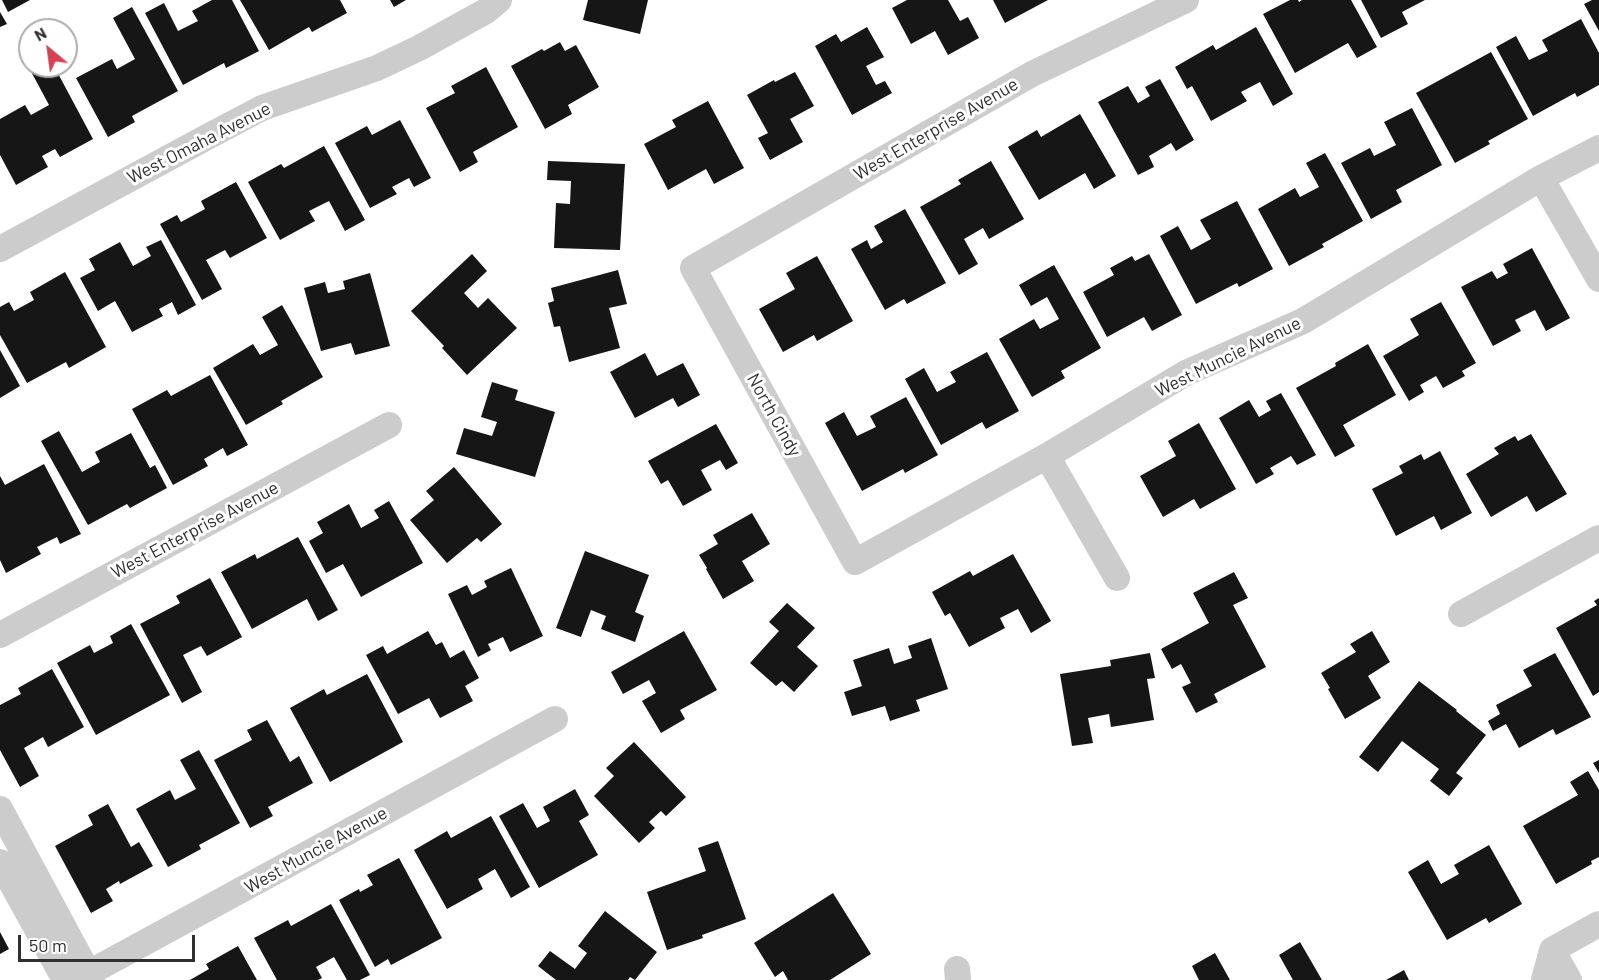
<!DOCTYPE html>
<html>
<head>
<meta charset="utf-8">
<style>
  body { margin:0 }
  #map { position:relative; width:1599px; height:980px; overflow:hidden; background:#fff; font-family:Barlow,sans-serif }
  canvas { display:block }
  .north { position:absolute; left:18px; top:18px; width:60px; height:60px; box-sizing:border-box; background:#fff; border:2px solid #acacac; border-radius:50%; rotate:331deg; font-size:16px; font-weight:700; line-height:24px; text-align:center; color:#2f2f2f }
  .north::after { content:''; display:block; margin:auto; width:21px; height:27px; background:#d54155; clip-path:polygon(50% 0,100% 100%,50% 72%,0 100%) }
  .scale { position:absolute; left:18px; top:935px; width:177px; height:27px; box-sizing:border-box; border:3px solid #2f2f2f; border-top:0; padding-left:8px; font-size:18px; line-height:21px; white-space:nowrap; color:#2f2f2f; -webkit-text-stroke:4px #fff; paint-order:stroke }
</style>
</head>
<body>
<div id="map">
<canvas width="1599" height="980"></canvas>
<div class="north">N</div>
<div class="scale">50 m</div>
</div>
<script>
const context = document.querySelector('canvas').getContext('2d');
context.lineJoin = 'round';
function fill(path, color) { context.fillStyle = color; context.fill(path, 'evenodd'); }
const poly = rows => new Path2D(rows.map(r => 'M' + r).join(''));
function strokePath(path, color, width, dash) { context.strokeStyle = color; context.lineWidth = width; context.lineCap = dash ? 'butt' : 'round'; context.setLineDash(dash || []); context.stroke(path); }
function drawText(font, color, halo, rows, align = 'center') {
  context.font = font + ' Barlow,sans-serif'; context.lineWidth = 6; context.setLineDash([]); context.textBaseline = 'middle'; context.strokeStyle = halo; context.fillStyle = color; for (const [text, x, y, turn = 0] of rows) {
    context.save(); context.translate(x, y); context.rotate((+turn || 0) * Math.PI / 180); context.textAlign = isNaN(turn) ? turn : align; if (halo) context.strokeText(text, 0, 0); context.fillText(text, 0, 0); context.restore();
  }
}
fill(poly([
  [2,0,30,0,8,12],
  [212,0,232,0,259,51,226,68,224,63,183,85,145,13,164,3,178,31,198,21,192,11],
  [240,0,340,0,347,13,312,32,309,27,269,50],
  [390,0,406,0,394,7],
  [588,0,648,0,640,34,583,20],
  [907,0,948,0,960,21,968,17,979,38,948,55,935,31,911,44,892,8],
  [993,0,1048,0,1005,23],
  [1290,0,1298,0,1299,2,1302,0,1351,0,1377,47,1357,58,1348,43,1295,73,1263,14],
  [1361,0,1425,0,1402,12,1408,24,1381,38],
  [1592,0,1599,0,1599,31,1584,4],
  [132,7,178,91,132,116,135,122,108,137,76,78,112,59,117,69,135,59,113,18],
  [0,12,7,24,0,27],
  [1581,19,1599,53,1599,85,1577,97,1575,93,1533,116,1496,47,1516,36,1529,60,1548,51,1542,40],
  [867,27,884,57,866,66,876,85,885,81,892,93,852,115,815,46,836,34,841,42],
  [1256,27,1293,94,1273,106,1260,82,1241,92,1247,101,1211,121,1192,86,1187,89,1175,67,1213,45,1216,50],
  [560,42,565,51,576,45,599,87,568,105,572,114,545,129,511,66,542,49,544,51],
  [1491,52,1528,119,1488,141,1490,144,1455,163,1416,93],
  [30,62,30,66,54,66,93,139,60,157,55,149,42,156,48,167,16,185,0,155,0,119,25,105,31,115,49,105,27,64],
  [486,67,518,127,473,152,478,162,460,172,426,108,455,93,451,86],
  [795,72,814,106,790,119,803,142,770,160,758,138,768,133,747,95,774,80,775,82],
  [1160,79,1194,140,1176,151,1171,143,1149,156,1154,167,1138,175,1098,102,1128,86,1138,103,1150,96,1145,87],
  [708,101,744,168,714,184,706,169,668,190,644,144,676,127,672,120],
  [1412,108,1442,165,1396,190,1402,202,1371,219,1341,163,1370,148,1374,156,1396,145,1384,122],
  [1080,114,1116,176,1094,189,1085,173,1039,200,1008,147,1037,130,1041,137],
  [400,120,431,178,414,187,409,178,392,187,397,194,370,208,335,143,367,126,372,135],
  [324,146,365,220,345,231,329,201,309,211,315,221,280,240,248,182,281,164,284,168],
  [1325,153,1363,221,1322,244,1324,247,1289,266,1258,209,1295,188,1300,197,1319,187,1306,163],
  [548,161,625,164,620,250,554,248,556,203,570,204,571,181,547,180],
  [991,161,1024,219,989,239,983,228,964,239,978,264,959,275,920,207,961,184,958,180],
  [236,182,267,238,230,258,225,250,206,260,222,289,202,300,160,224,177,215,181,222,205,209,201,201],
  [1237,201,1273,269,1239,287,1237,283,1196,304,1160,236,1178,226,1191,250,1211,239,1200,220],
  [905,209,946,283,907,304,904,299,885,310,851,249,867,240,871,249,883,242,874,226],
  [161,240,196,305,178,315,172,302,159,309,163,316,132,332,115,301,98,311,80,278,95,270,89,259,120,242,133,266,151,256,146,247],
  [1532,248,1570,318,1546,331,1535,310,1515,320,1521,331,1493,346,1461,287,1492,271,1497,279,1508,273,1503,264],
  [472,254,487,271,464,293,478,308,488,298,517,328,467,375,442,348,444,346,411,311],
  [1149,254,1182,315,1152,331,1144,317,1107,337,1083,292,1114,275,1110,268,1132,256,1135,261],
  [817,256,853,321,817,341,814,335,783,352,759,309,795,289,786,273],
  [1054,265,1101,348,1061,371,1065,378,1032,397,999,339,1034,319,1040,329,1059,319,1047,297,1031,306,1019,285],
  [618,270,627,304,609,308,620,348,569,362,560,326,554,327,548,303,554,301,551,288],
  [65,272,106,347,69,368,66,362,27,383,0,335,0,307,9,302,14,311,34,300,30,292],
  [370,273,390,346,355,355,351,343,321,351,304,288,325,282,328,293,345,289,343,281],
  [1441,302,1476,363,1462,371,1465,376,1443,388,1436,376,1420,385,1424,392,1409,401,1383,356,1419,335,1410,319],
  [282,305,323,377,281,401,283,404,246,425,213,368,253,344,260,355,278,345,262,317],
  [1368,344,1396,395,1343,425,1355,446,1335,457,1296,388,1336,366,1335,363],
  [0,350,20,386,0,398],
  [987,352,1019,411,986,429,982,422,941,445,905,379,924,368,937,392,956,382,950,372],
  [645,353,657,376,683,363,700,395,678,407,673,398,635,418,610,372],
  [210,375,248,445,227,456,223,448,204,459,208,466,173,485,132,409,167,390,171,396],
  [492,382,518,390,515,400,555,412,535,477,456,454,464,428,492,436,497,422,481,417],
  [1281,393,1316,455,1297,465,1291,456,1270,468,1274,474,1256,484,1219,418,1249,400,1259,417,1271,410,1266,401],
  [906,397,938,455,905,473,903,469,862,491,825,423,844,412,857,436,876,427,870,416],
  [1199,423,1236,489,1200,509,1194,499,1163,517,1140,476,1176,456,1168,441],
  [716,424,738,463,726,470,720,460,701,470,712,490,683,506,668,480,661,484,648,461],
  [59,431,82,472,100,462,95,452,131,433,150,468,155,465,167,488,130,508,127,504,88,525,41,441],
  [1531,434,1567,494,1536,512,1527,496,1491,517,1466,474,1499,454,1494,448,1515,436,1518,441],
  [1440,451,1472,513,1441,530,1434,516,1396,536,1372,489,1403,473,1399,466,1421,454,1424,460],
  [44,464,81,534,60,544,57,537,37,547,41,554,6,573,0,560,0,476,5,485],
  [454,467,502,524,481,542,477,538,447,563,410,520,434,500,426,491],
  [389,501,423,563,361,597,343,564,326,573,309,541,323,533,317,522,349,504,361,528,379,518,374,510],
  [752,513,770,544,742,561,754,581,723,599,706,569,707,568,699,555,718,544,713,535],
  [298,537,338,610,318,621,307,599,252,629,221,572,255,554,257,559],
  [585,551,649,575,635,612,644,616,635,642,601,629,606,616,591,610,581,637,556,628],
  [1013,554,1051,621,1031,633,1018,609,1000,618,1005,628,969,647,950,613,945,616,932,592,970,571,973,576],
  [511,568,543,636,510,652,503,637,488,644,491,650,478,657,448,594,467,585,472,595,487,587,484,581],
  [1234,572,1248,598,1233,605,1266,667,1214,694,1218,702,1196,713,1182,687,1191,683,1181,664,1172,669,1161,649,1209,623,1193,593],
  [210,578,242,637,207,656,201,646,183,655,202,692,182,703,140,624,180,603,176,596],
  [1599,598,1599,692,1593,696,1556,628,1597,605,1594,601],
  [787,603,815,628,797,647,818,666,794,692,782,681,776,686,750,663,779,631,769,622],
  [131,624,170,695,96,735,57,663,90,645,94,653,113,643,110,636],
  [428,631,436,645,442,642,450,658,464,650,479,678,465,686,473,701,440,718,429,698,398,714,366,655,383,646,387,654],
  [684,631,717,690,680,710,685,719,661,733,642,701,656,693,649,680,623,694,611,672],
  [1372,631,1390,662,1368,676,1381,698,1345,719,1328,689,1330,688,1321,673,1356,652,1350,644],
  [931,638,948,689,916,700,920,711,890,721,885,706,852,716,844,692,862,686,853,660,889,648,894,664,912,658,908,646],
  [1150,653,1155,678,1147,679,1154,720,1111,727,1109,714,1088,718,1093,743,1072,746,1060,674,1111,666,1110,660],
  [1555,653,1591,717,1556,735,1553,729,1519,748,1506,724,1493,731,1488,721,1500,714,1496,705,1532,686,1523,670],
  [52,669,84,727,48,747,43,737,24,748,39,776,20,787,0,750,0,705,21,694,18,688],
  [367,674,403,742,330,782,290,708,324,689,327,695],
  [1419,681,1457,710,1456,711,1486,735,1456,773,1463,778,1449,796,1430,781,1439,769,1402,741,1378,772,1359,757],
  [267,720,290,762,299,756,313,783,268,807,273,816,250,828,214,760,252,740,247,730],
  [634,742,686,797,666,816,661,811,649,822,655,828,639,843,594,796,614,776,606,768],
  [199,750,240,823,199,845,201,849,168,867,136,809,170,790,175,800,196,789,180,760],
  [1599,760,1599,773,1593,763],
  [1588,771,1599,790,1599,857,1591,861,1592,864,1556,884,1523,826,1578,795,1570,782],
  [575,789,589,815,579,821,598,855,539,888,499,816,523,803,537,828,550,821,543,807],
  [108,804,131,847,139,842,153,866,120,884,119,881,106,889,113,901,91,913,55,846,93,825,88,815],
  [491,816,530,887,511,898,495,869,478,879,483,889,447,909,414,850,447,831,451,838],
  [718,841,746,919,702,935,703,938,667,950,647,892,706,871,698,848],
  [1489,845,1522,904,1489,923,1486,918,1447,940,1408,872,1428,860,1441,884,1459,874,1454,865],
  [399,858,442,938,391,965,388,959,375,967,339,900,359,889,360,892,373,885,367,875],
  [833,893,871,954,830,980,788,980,783,971,775,977,754,943],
  [331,904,370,975,360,980,347,980,334,957,316,967,322,978,318,980,277,980,254,938,288,920,291,926],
  [605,911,657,952,635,980,630,977,628,980,556,980,538,966,550,951,575,969,587,953,578,946],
  [0,932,9,949,0,954],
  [1300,942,1322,980,1293,980,1279,955],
  [238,946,257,980,190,980,209,969,206,964],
  [1215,953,1230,980,1199,980,1192,966],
  [1404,970,1409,980,1386,980]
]), '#161616');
strokePath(poly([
  [1186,0,1032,74,693,268,855,562,1047,456,1186,373,1303,321,1541,178,1599,148],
  [1541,178,1599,279],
  [0,249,209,136,262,108,377,68,419,48,486,11,499,0],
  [1047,456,1117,578],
  [1461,614,1599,538],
  [0,635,389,425],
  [0,809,92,980],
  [0,862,65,980],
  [1552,950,1599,924],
  [1552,950,1569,980],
  [957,969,958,980],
  [76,980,555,719],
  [1544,980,1552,950]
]), '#ccc', 26);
drawText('18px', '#2f2f2f', '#fff', [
  ["West Enterprise Avenue",936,129,-30],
  ["West Omaha Avenue",199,143,-27],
  ["West Muncie Avenue",1228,357,-26],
  ["North Cindy",774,415,61],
  ["West Enterprise Avenue",195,530,-28],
  ["West Muncie Avenue",316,850,-29]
]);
</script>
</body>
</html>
